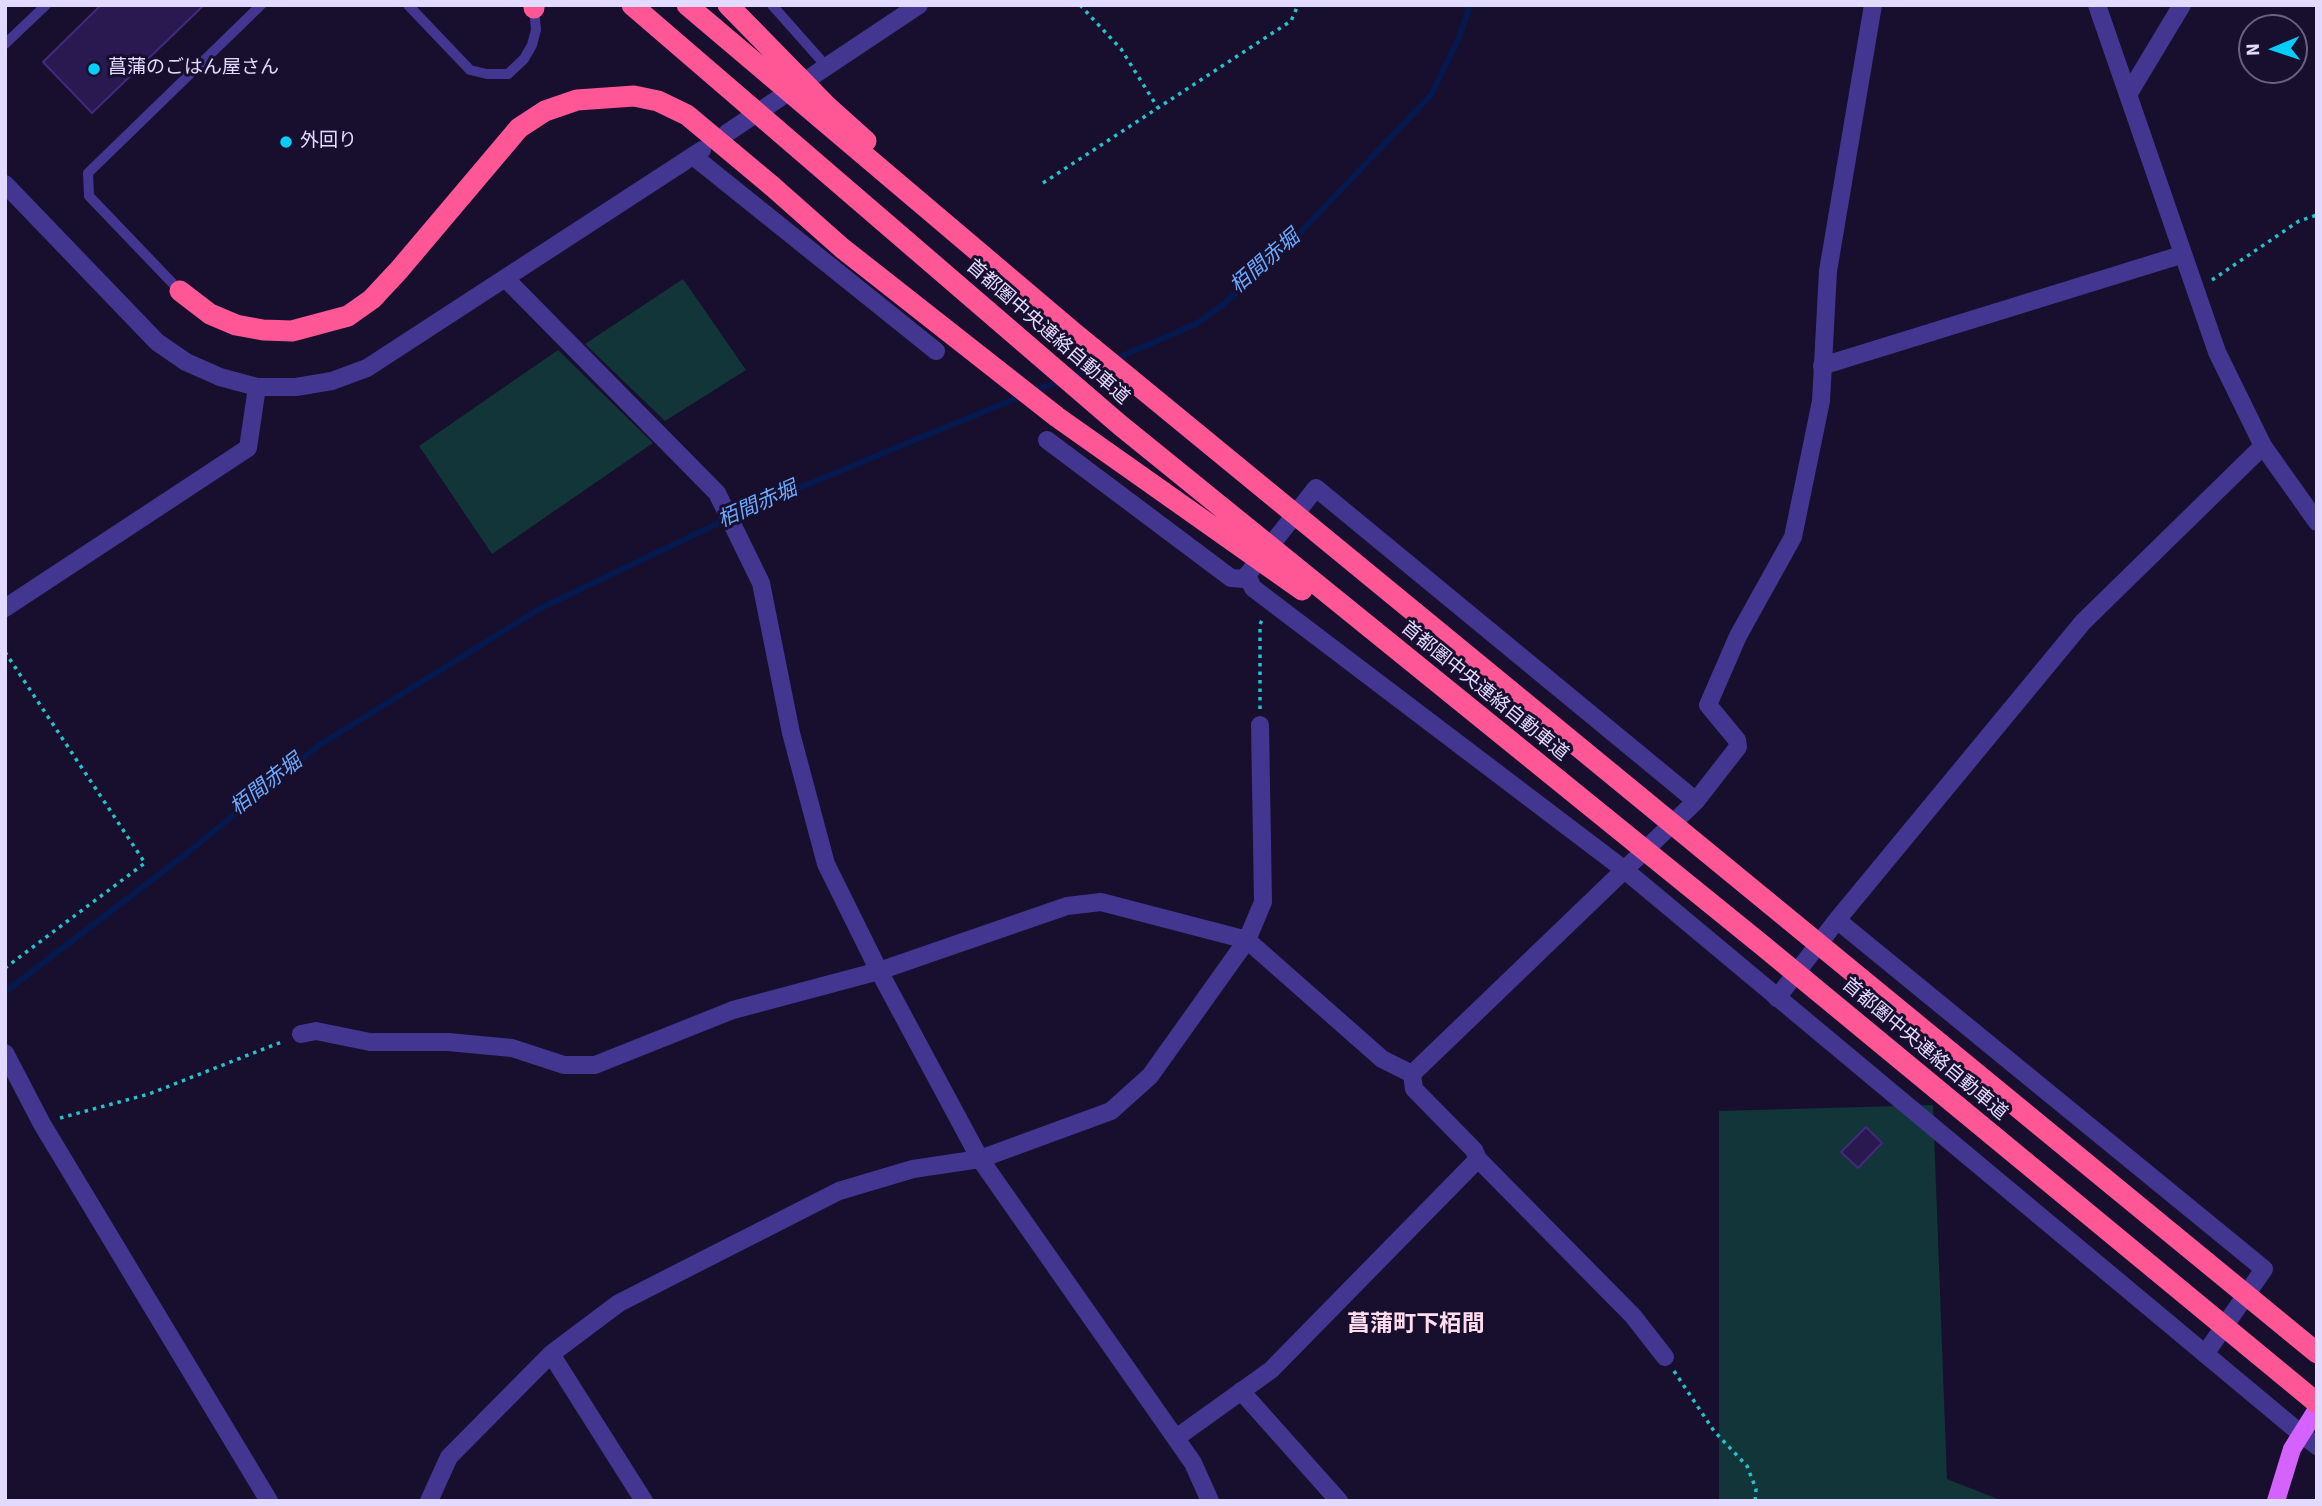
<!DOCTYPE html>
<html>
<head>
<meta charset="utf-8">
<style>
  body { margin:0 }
  #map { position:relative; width:2322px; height:1506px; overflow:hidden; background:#170f2d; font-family:"Source Sans 3",sans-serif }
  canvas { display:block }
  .frame { position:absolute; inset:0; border:7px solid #e3dbff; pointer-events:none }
  .north { position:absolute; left:2238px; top:14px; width:70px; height:70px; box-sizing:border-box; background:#170f2d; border:2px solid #696181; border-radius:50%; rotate:268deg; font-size:19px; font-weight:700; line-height:28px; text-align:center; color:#e3dbff }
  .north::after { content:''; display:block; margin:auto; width:24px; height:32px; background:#07cdff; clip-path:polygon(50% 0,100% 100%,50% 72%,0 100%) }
</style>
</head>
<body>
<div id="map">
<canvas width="2322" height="1506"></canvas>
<div class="frame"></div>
<div class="north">N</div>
</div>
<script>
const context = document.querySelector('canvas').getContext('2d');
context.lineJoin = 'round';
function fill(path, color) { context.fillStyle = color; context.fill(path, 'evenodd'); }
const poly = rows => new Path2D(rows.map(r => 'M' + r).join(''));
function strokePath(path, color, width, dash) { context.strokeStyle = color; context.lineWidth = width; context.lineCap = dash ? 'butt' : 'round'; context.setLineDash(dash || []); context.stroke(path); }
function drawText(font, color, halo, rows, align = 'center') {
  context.font = font + ' "Source Sans 3","Noto Sans JP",sans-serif'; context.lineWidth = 6; context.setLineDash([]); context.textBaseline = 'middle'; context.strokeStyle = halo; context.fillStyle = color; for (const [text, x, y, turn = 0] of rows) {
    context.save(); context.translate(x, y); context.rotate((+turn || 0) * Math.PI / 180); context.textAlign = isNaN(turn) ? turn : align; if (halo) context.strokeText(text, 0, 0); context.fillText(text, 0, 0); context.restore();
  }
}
fill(poly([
  [683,279,746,370,665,421,585,344],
  [558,350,653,443,492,554,419,446],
  [1933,1105,1947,1479,2003,1501,1719,1501,1719,1111]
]), '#113538');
strokePath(poly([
  [1115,359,1196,324,1224,304,1300,233,1431,95,1459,38,1470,5],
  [1034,391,1105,363],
  [5,992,191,850,318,746,539,609,748,509,1024,395]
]), '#06194f', 6);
const building = poly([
  [101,5,204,5,92,113,43,62,101,5],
  [1866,1127,1882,1143,1858,1168,1841,1152,1866,1127]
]);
fill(building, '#2a1950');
strokePath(building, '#42297e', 2);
strokePath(poly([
  [1080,5,1121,49,1158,108],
  [1043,183,1291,21,1298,5],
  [2212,280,2299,221,2317,215],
  [5,652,145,863,5,968],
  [1260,709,1260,624,1264,617],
  [60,1118,149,1094,284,1041],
  [1674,1371,1714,1431,1747,1466,1756,1489,1755,1501]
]), '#25c2c9', 3.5, [3.5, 5]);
strokePath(poly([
  [408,5,470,70,487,74,508,74,524,59,532,45,536,30,534,8],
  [772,5,827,67],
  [5,44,46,5],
  [180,291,89,196,88,173,261,5]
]), '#423690', 10);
strokePath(poly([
  [2129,93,2182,5],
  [727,133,919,5],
  [5,184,157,342,186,362,220,377,257,387],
  [505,278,717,493,761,583,791,733,826,864,879,971,980,1159,1193,1463,1210,1501],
  [1822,366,2181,255],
  [1047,440,1231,578,1244,579,1316,488,1696,801],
  [5,608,248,448,257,387,296,387,332,381,367,368,702,150],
  [1837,920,2264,1269,2205,1354],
  [1777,998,1837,920,2083,622,2263,446],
  [301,1034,316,1031,370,1042,448,1042,512,1048,564,1065,595,1065,733,1010,879,971,1067,906,1101,902,1247,940,1382,1059,1412,1074],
  [5,1053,42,1124,269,1501],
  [1412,1074,1696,801,1738,747,1737,740,1708,705,1738,636,1793,537,1821,401,1828,271,1873,5],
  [1412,1074,1414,1089,1474,1150,1478,1159,1633,1316,1665,1357],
  [551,1354,644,1501],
  [1241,1391,1339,1501],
  [2300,1433,2317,1446],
  [1176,1438,1271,1370,1478,1159],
  [429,1501,449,1457,551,1354,619,1303,839,1191,913,1169,980,1159,1111,1111,1150,1076,1247,940,1263,902,1260,725]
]), '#423690', 18);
strokePath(poly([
  [2097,5,2217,352,2263,446,2317,522],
  [693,156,936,351],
  [1247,575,1253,588,1626,871,2300,1433]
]), '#423690', 18);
strokePath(poly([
  [2276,1501,2292,1449,2317,1409]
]), '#d462ff', 18);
strokePath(poly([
  [534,5,534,8],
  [180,291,210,314,236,325,263,330,292,331,348,316,372,299,399,270,519,128,545,111,577,100,634,96,658,101,687,115,772,186]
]), '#ff5696', 21);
strokePath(poly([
  [632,5,1120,425,1762,945,2317,1403],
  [687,5,1073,332,2317,1353],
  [728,5,827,106,866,141],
  [772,186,842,248,1057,417,1302,590]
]), '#ff5696', 21);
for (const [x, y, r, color] of [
  [94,69,7,"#07cdff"],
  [286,142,7,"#07cdff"]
]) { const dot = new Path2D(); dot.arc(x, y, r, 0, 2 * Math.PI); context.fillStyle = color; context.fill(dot); strokePath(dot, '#170f2d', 2.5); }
drawText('19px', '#e3dbff', '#170f2d', [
  ["菖蒲のごはん屋さん",108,69],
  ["外回り",300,142]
], 'left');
drawText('19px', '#e3dbff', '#170f2d', [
  ["首都圏中央連絡自動車道",1047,333,41],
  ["首都圏中央連絡自動車道",1484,692,39],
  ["首都圏中央連絡自動車道",1924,1050,40]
]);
drawText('italic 21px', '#69aaff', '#170f2d', [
  ["栢間赤堀",1266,263,-41],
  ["栢間赤堀",758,506,-24],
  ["栢間赤堀",267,786,-38]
]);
drawText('bold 23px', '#ffddef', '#170f2d', [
  ["菖蒲町下栢間",1416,1326]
]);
</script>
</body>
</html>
